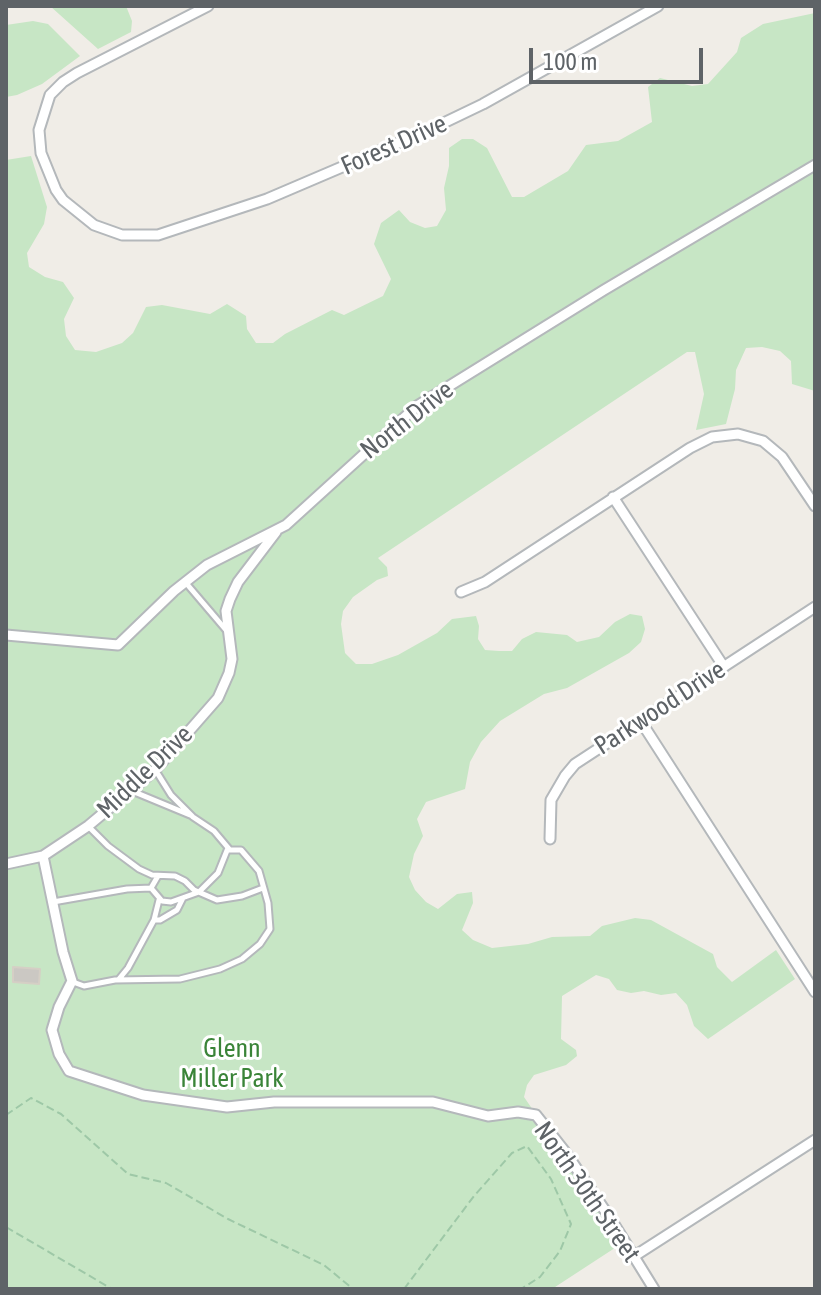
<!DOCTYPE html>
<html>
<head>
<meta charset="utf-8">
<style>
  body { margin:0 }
  #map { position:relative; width:821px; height:1295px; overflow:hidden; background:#f0ede7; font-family:"Asap Condensed",sans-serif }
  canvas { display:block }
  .frame { position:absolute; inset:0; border:8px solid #5e6367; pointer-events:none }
  .scale { position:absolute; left:529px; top:48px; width:174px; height:36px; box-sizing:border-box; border:4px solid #5e6367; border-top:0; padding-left:10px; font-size:24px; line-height:28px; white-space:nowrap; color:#5e6367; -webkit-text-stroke:6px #fff; paint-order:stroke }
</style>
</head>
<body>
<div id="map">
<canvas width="821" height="1295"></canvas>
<div class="frame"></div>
<div class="scale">100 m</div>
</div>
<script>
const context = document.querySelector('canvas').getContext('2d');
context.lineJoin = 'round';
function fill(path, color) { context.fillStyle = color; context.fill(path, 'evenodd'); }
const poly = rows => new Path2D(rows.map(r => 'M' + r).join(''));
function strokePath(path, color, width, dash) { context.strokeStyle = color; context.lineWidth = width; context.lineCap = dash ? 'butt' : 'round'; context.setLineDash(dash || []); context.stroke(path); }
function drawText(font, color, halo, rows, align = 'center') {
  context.font = font + ' "Asap Condensed",sans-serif'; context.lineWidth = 6; context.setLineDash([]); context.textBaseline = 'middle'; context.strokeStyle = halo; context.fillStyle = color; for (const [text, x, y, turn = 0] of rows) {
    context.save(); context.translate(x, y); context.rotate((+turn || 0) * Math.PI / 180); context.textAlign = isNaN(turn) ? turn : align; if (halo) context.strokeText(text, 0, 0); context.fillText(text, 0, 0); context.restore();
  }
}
fill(poly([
  [50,6,126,6,132,21,131,32,98,49],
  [815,13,815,391,792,384,791,361,780,351,762,347,746,348,736,370,735,389,726,424,696,430,704,394,695,352,687,352,378,558,387,567,388,576,377,580,353,597,343,611,341,624,345,653,356,664,372,664,398,655,437,633,452,619,476,616,479,626,478,639,485,650,499,651,512,651,522,639,536,632,567,635,577,642,599,637,615,622,630,614,642,616,645,629,641,642,629,653,567,688,544,694,500,721,481,742,470,762,465,789,426,802,417,819,423,836,414,854,409,877,415,890,426,902,438,909,457,894,472,892,473,903,462,930,473,940,492,948,528,944,552,937,590,936,602,926,635,918,651,920,713,954,717,967,732,982,776,950,795,979,708,1039,694,1026,687,1005,676,993,661,995,644,991,631,993,617,990,609,979,596,975,562,996,561,1039,576,1050,577,1056,566,1065,534,1075,527,1085,524,1097,624,1242,552,1289,6,1289,6,160,31,156,47,207,44,224,27,253,29,267,45,277,63,282,74,298,64,319,66,336,75,350,96,352,122,343,133,333,146,307,162,305,210,314,227,304,246,316,247,329,256,343,273,343,285,334,332,310,344,315,383,296,391,279,374,244,381,223,399,210,410,222,425,228,437,226,446,210,444,188,449,166,449,148,462,139,473,139,487,148,512,197,524,197,568,171,586,145,618,141,652,122,648,87,660,78,692,86,708,84,737,52,741,38,763,24],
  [33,21,48,24,80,56,42,84,17,95,6,97,6,25]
]), '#c7e6c5');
const building = poly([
  [13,967,40,969,39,984,13,982,13,967]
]);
fill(building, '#cbc8c3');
strokePath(building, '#d5cfc5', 2);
const lane = poly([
  [186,583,226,630],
  [132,791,190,815],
  [88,826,108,846,139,869,152,875,175,876,185,881,194,890,217,900,242,896,263,888],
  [151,888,162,901,171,902,199,892,218,873,228,848],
  [53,902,127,889,151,888,158,876],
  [154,920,160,920,177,910,183,898],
  [119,979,128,968,154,920,159,900],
  [73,982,84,986,115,980,180,979,220,969,242,959,260,944,270,929,268,903,259,871,241,850,230,850,214,831,193,817,171,795,156,771]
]);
const street = poly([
  [208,6,77,73,63,82,50,95,39,130,41,153,56,190,63,200,94,225,122,235,158,235,267,199,431,129,483,104,658,6],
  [613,497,724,667],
  [461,592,485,582,690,448,712,437,738,434,763,441,782,457,815,506],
  [6,635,118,645,174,591,207,565,286,525,417,406,604,290,815,165],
  [640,720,815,992],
  [550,839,551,800,565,776,575,764,815,607],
  [43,856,63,952,72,981,59,1007,52,1030,59,1054,69,1071,143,1095,227,1107,274,1102,433,1102,488,1116,518,1112,536,1115,566,1153,612,1221,654,1289],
  [6,864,43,856,88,826,155,770,218,698,229,673,232,659,226,611,230,599,238,582,276,532],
  [633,1257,815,1140]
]);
strokePath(lane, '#b4b8bb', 9);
strokePath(street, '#b4b8bb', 13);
strokePath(poly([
  [6,1115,31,1098,61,1114,128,1174,166,1183,228,1219,324,1265,353,1289],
  [6,1227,112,1289],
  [6,1289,8,1289],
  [404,1289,474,1196,512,1153,527,1146,551,1179,571,1224,560,1251,540,1277,521,1289]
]), '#9ec8a7', 2, [8, 4]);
strokePath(lane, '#fff', 5);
strokePath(street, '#fff', 9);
drawText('26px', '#5e6367', '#fff', [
  ["Forest Drive",394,145,-24],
  ["North Drive",407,420,-38],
  ["Parkwood Drive",660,708,-33],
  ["Middle Drive",145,772,-44],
  ["North 30th Street",587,1192,55]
]);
drawText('26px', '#3a8438', '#fff', [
  ["Glenn",232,1049],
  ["Miller Park",232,1079]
]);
</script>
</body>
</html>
